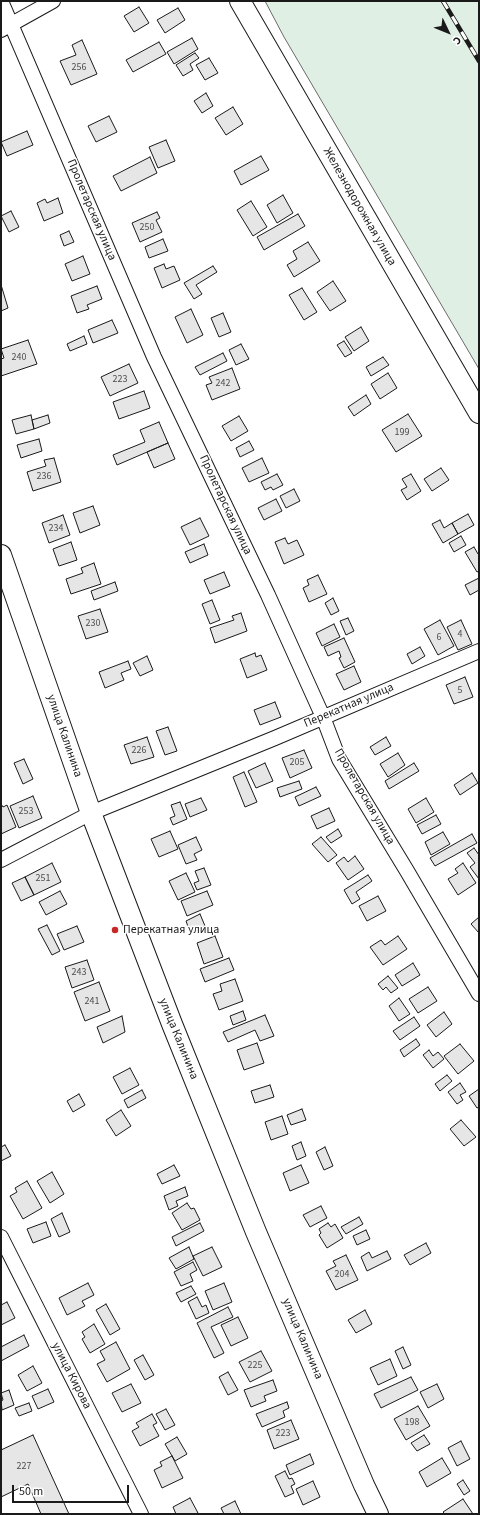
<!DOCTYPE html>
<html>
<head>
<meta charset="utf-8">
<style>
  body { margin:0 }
  #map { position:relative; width:480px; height:1515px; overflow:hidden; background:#fff; font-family:"Source Sans 3",sans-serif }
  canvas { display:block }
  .frame { position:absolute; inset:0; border:2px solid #1a1a1a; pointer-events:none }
  .north { position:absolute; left:428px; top:12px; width:40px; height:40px; -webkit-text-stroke:3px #fff; paint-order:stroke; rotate:133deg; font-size:11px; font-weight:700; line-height:16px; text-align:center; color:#1a1a1a }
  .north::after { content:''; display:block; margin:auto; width:14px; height:18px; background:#1a1a1a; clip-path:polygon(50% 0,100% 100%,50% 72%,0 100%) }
  .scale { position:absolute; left:12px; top:1485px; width:117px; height:18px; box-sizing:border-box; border:2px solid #1a1a1a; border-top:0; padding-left:5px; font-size:12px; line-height:14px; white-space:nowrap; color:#1a1a1a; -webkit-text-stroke:3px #fff; paint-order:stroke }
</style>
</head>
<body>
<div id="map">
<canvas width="480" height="1515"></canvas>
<div class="frame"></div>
<div class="north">С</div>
<div class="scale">50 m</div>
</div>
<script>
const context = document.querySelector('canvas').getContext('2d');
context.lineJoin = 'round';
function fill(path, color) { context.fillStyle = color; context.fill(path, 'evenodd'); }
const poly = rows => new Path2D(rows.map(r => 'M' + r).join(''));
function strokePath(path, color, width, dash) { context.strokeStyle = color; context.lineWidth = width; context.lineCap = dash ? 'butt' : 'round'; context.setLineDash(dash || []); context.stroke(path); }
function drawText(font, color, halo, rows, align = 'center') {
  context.font = font + ' "Source Sans 3",sans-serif'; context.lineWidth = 3; context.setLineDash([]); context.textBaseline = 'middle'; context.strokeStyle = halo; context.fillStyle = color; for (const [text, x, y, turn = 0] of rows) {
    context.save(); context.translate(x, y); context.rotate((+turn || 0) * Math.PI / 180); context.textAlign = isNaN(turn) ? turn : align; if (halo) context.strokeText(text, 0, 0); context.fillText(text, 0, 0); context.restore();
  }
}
const green = poly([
  [265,1,479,1,479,369,284,37,265,1]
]);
fill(green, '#e0efe3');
strokePath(green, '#6a6a6a', 1);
const building = poly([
  [139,7,149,23,134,32,124,16,139,7],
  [178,8,185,20,165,33,157,20,178,8],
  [192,38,198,49,174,64,167,52,192,38],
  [82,40,97,74,71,85,60,61,76,55,72,45,82,40],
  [159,42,166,54,133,72,126,60,159,42],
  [195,53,199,58,190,64,193,70,183,76,176,65,195,53],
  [209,58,218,73,205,80,196,65,209,58],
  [206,93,213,106,202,113,194,101,206,93],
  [233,107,243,124,226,135,215,118,233,107],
  [109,116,117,132,96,142,88,126,109,116],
  [27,131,33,145,7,156,1,142,27,131],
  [166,140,175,161,158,168,149,147,166,140],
  [261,156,269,170,241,185,234,171,261,156],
  [150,157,157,173,121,191,113,176,150,157],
  [283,195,293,213,277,223,267,205,283,195],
  [58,198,63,213,44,221,37,203,45,199,47,203,58,198],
  [251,201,267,227,253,236,237,210,251,201],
  [11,211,19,227,9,232,1,216,11,211],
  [157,212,160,218,156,220,162,232,140,242,132,223,157,212],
  [298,214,305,226,264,250,257,237,298,214],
  [69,231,74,242,64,246,60,235,69,231],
  [163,239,168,251,149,258,145,247,163,239],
  [308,242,320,261,294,277,287,265,297,259,293,251,308,242],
  [83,256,90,274,72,281,65,264,83,256],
  [164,264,166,269,174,266,180,280,162,288,154,268,164,264],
  [213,266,217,272,196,285,202,294,194,299,184,283,213,266],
  [333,281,346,301,330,311,317,292,333,281],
  [97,286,102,299,87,305,89,309,77,313,71,296,97,286],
  [2,288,8,308,1,311,1,289,2,288],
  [302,288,317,312,304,320,289,295,302,288],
  [191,309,203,335,187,343,175,317,191,309],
  [223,313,231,332,219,337,211,318,223,313],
  [112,320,118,333,93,343,88,330,112,320],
  [361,327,369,341,354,351,345,337,361,327],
  [84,336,87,344,70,351,67,344,84,336],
  [28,340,37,364,1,376,1,359,4,358,1,349,28,340],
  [344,341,352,353,345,357,337,345,344,341],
  [241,344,249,359,236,365,229,350,241,344],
  [223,353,227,361,200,375,195,367,223,353],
  [383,357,389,365,371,376,366,367,383,357],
  [129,364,138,383,110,396,101,377,129,364],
  [232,368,240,389,212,400,206,385,212,383,209,377,232,368],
  [388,373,397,388,380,399,371,384,388,373],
  [144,391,150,408,119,419,113,402,144,391],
  [366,395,371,404,354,416,348,407,366,395],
  [408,414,422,436,396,452,382,430,408,414],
  [31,415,34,429,16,434,12,420,31,415],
  [48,415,50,423,34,429,32,420,48,415],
  [239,416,248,431,231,441,222,426,239,416],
  [159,422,168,443,117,465,113,455,145,442,140,430,159,422],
  [39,439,42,451,21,458,17,445,39,439],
  [249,441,254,450,240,457,236,448,249,441],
  [168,443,175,459,154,468,147,452,168,443],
  [54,458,61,482,33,491,27,472,46,466,44,460,54,458],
  [262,458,269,473,249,482,242,468,262,458],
  [441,468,449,480,432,491,424,479,441,468],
  [277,474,283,485,273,490,271,487,265,490,261,482,277,474],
  [411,474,421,491,407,500,401,490,407,487,402,479,411,474],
  [294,489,300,501,286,508,280,496,294,489],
  [276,499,282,511,264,520,258,508,276,499],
  [93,506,100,525,80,533,73,513,93,506],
  [468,514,474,525,458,534,452,523,468,514],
  [63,515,70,535,49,543,42,523,63,515],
  [200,518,209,536,190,545,181,527,200,518],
  [440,520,444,528,452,523,458,534,443,543,432,524,440,520],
  [461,536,466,545,454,552,449,543,461,536],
  [285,538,288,544,297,540,304,555,284,564,275,542,285,538],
  [71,542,77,560,59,566,53,549,71,542],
  [204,544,208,555,190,563,185,552,204,544],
  [474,547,478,554,479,553,479,571,477,572,465,552,474,547],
  [94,563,101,584,71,594,66,579,83,573,81,568,94,563],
  [224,572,230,586,210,594,204,580,224,572],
  [318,575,327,594,309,602,303,588,309,585,307,580,318,575],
  [479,578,479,590,470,595,465,585,479,578],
  [115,582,118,591,94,600,91,591,115,582],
  [333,598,339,611,331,615,325,603,333,598],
  [212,600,220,620,210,624,202,604,212,600],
  [100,609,108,632,86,639,78,616,100,609],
  [241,613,247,631,215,643,210,628,234,620,232,616,241,613],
  [348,618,354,631,346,635,340,621,348,618],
  [440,620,454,646,438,655,424,629,440,620],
  [461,620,472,644,458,650,447,627,461,620],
  [334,624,340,637,322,646,316,633,334,624],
  [344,638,355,662,344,668,339,658,341,657,339,651,328,656,324,647,344,638],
  [420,647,425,656,412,664,407,654,420,647],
  [255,653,256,657,261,655,267,670,247,678,240,659,255,653],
  [147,656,153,670,140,676,133,663,147,656],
  [128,661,131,669,121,673,124,680,105,688,99,672,128,661],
  [354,666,361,682,344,690,336,674,354,666],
  [465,677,473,697,454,704,446,685,465,677],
  [275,702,281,717,260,725,254,710,275,702],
  [168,727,177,751,165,755,156,731,168,727],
  [147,737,154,757,131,764,124,745,147,737],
  [386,737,391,746,375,755,370,747,386,737],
  [304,750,312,768,290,778,282,758,304,750],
  [398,753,405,765,388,777,380,764,398,753],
  [24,759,33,779,23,784,14,763,24,759],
  [265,763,273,781,256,788,248,771,265,763],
  [414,763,419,771,389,789,385,781,414,763],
  [244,772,257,802,245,807,233,777,244,772],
  [472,773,478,783,460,795,454,785,472,773],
  [299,781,302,789,280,797,277,788,299,781],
  [316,787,321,796,299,806,295,797,316,787],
  [33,796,42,818,19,828,10,806,33,796],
  [201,798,207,810,190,817,185,804,201,798],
  [426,798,434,812,416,823,408,809,426,798],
  [180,802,187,819,173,825,170,818,175,816,171,805,180,802],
  [1,804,3,807,7,805,16,827,1,834,1,804],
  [329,808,335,821,317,829,311,816,329,808],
  [436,815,441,824,422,834,417,825,436,815],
  [338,829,342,836,331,843,326,837,338,829],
  [170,831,178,849,159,857,151,839,170,831],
  [443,832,450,844,431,855,425,842,443,832],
  [472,834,477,843,435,866,430,858,472,834],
  [196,837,202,850,194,854,197,860,186,864,178,845,196,837],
  [321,837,337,855,328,862,312,844,321,837],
  [474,848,479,855,479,879,470,867,475,863,467,853,474,848],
  [355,856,364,869,348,880,336,863,344,857,348,862,355,856],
  [52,863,61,882,34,895,25,877,52,863],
  [463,863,476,883,458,895,448,879,458,873,455,869,463,863],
  [204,868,211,885,197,890,194,883,199,881,195,871,204,868],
  [186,873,195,892,178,900,169,881,186,873],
  [368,875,372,881,356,892,360,899,352,904,344,890,368,875],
  [25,877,34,895,21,901,12,883,25,877],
  [60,891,67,904,46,915,39,902,60,891],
  [207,891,213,905,187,916,181,901,207,891],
  [378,896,386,911,367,921,359,906,378,896],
  [200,914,205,926,190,932,186,921,200,914],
  [479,917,479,933,471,924,479,917],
  [47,925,60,951,52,955,38,929,47,925],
  [77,926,84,942,64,950,57,934,77,926],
  [215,936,223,957,204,964,197,943,215,936],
  [398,936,407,949,383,965,370,947,381,940,385,945,398,936],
  [229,958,234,970,205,982,200,969,229,958],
  [87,960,94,980,72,988,65,967,87,960],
  [413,963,420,975,402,986,395,975,413,963],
  [388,976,398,988,391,993,386,987,383,990,378,984,388,976],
  [235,979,243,1001,219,1010,213,994,222,991,220,984,235,979],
  [99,982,110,1011,85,1021,74,992,99,982],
  [428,987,437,1001,418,1013,409,999,428,987],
  [399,998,410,1014,399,1021,389,1006,399,998],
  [243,1011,246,1020,233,1025,230,1016,243,1011],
  [444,1012,452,1024,436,1037,427,1025,444,1012],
  [265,1015,274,1036,260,1041,255,1030,228,1042,223,1032,265,1015],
  [122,1016,125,1032,103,1043,97,1027,122,1016],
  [414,1017,420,1026,400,1040,393,1031,414,1017],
  [416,1039,420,1045,404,1057,400,1050,416,1039],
  [257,1043,264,1063,244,1070,237,1050,257,1043],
  [460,1044,474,1061,458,1074,444,1056,460,1044],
  [429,1050,433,1056,438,1052,444,1059,433,1068,423,1055,429,1050],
  [130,1068,139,1085,122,1094,113,1077,130,1068],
  [447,1075,452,1081,440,1091,435,1084,447,1075],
  [460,1083,466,1092,460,1095,463,1100,457,1104,448,1092,460,1083],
  [270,1085,274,1097,255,1103,251,1091,270,1085],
  [479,1089,479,1107,477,1108,469,1096,479,1089],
  [142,1090,146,1098,128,1108,124,1100,142,1090],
  [79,1094,85,1105,73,1112,67,1101,79,1094],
  [302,1109,306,1120,291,1125,287,1115,302,1109],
  [121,1110,131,1126,116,1136,106,1120,121,1110],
  [282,1116,288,1134,271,1140,265,1122,282,1116],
  [461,1120,476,1137,464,1146,450,1129,461,1120],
  [301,1142,306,1156,297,1160,292,1146,301,1142],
  [5,1145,11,1156,1,1161,1,1147,5,1145],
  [325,1147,333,1166,324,1170,316,1152,325,1147],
  [174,1165,180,1176,162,1184,157,1174,174,1165],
  [301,1165,309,1183,290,1191,283,1173,301,1165],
  [52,1172,64,1194,50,1203,37,1181,52,1172],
  [27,1181,42,1208,23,1219,10,1196,17,1192,15,1188,27,1181],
  [185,1187,188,1196,176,1201,178,1206,169,1210,164,1196,185,1187],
  [187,1203,191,1209,194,1208,200,1220,182,1230,172,1213,187,1203],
  [321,1206,327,1218,310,1227,303,1215,321,1206],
  [62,1213,70,1232,59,1237,51,1219,62,1213],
  [359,1217,363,1224,346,1234,341,1227,359,1217],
  [46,1222,51,1236,33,1243,27,1229,46,1222],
  [200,1223,204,1231,176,1246,172,1237,200,1223],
  [328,1223,331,1227,335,1224,343,1238,327,1248,319,1235,321,1233,319,1229,328,1223],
  [366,1230,370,1239,357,1245,353,1236,366,1230],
  [426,1243,431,1253,410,1265,404,1255,426,1243],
  [189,1247,194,1259,176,1269,169,1258,189,1247],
  [212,1247,222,1267,203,1276,193,1256,212,1247],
  [387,1251,391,1259,367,1271,361,1257,369,1252,372,1258,387,1251],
  [346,1255,358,1280,336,1290,326,1271,336,1266,333,1261,346,1255],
  [193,1262,197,1270,190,1274,193,1281,181,1286,174,1272,193,1262],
  [88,1283,94,1295,82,1301,85,1306,67,1315,59,1298,88,1283],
  [224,1283,232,1302,213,1310,205,1291,224,1283],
  [191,1286,196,1294,181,1302,176,1293,191,1286],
  [197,1297,202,1307,206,1305,209,1313,196,1319,188,1302,197,1297],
  [7,1302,15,1318,1,1325,1,1305,7,1302],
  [106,1304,120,1329,110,1335,96,1310,106,1304],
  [228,1307,233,1317,211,1327,224,1353,214,1358,197,1323,228,1307],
  [365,1310,372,1324,356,1333,348,1320,365,1310],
  [238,1317,248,1338,231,1346,221,1325,238,1317],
  [94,1324,105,1344,90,1353,82,1339,85,1337,82,1332,94,1324],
  [24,1335,29,1346,1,1361,1,1347,24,1335],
  [116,1342,130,1369,107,1382,97,1364,105,1360,100,1351,116,1342],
  [403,1347,411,1365,403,1369,395,1351,403,1347],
  [261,1351,272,1371,250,1382,239,1362,261,1351],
  [143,1355,154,1375,145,1380,134,1360,143,1355],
  [390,1359,397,1376,378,1385,370,1368,390,1359],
  [33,1366,42,1383,27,1391,18,1375,33,1366],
  [228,1372,238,1390,228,1395,219,1377,228,1372],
  [411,1377,418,1390,381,1408,374,1394,411,1377],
  [273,1380,277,1391,264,1396,266,1401,251,1407,244,1390,273,1380],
  [131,1384,141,1403,122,1412,112,1393,131,1384],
  [437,1384,444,1399,428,1408,420,1392,437,1384],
  [48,1389,54,1402,38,1409,32,1396,48,1389],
  [9,1390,14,1405,2,1410,1,1401,3,1400,1,1393,9,1390],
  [287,1402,289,1408,283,1411,285,1417,262,1427,256,1414,287,1402],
  [29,1403,32,1411,19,1416,15,1408,29,1403],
  [418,1406,430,1426,406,1440,394,1419,418,1406],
  [166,1409,175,1425,165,1430,156,1414,166,1409],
  [152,1414,157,1423,153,1425,159,1436,140,1446,132,1431,139,1427,136,1423,152,1414],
  [291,1420,299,1439,274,1449,267,1430,291,1420],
  [33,1435,69,1514,41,1514,28,1484,1,1497,1,1450,33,1435],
  [424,1435,430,1444,417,1451,411,1443,424,1435],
  [177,1437,187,1454,175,1461,165,1444,177,1437],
  [461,1441,470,1459,457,1466,448,1448,461,1441],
  [310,1454,314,1464,290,1475,286,1465,310,1454],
  [172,1456,183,1478,162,1488,154,1470,162,1466,160,1462,172,1456],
  [442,1458,451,1473,427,1487,419,1472,442,1458],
  [285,1471,289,1479,292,1478,295,1484,291,1486,294,1493,285,1497,275,1476,285,1471],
  [463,1480,470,1491,464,1495,457,1484,463,1480],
  [313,1481,320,1497,303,1505,296,1489,313,1481],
  [190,1498,198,1513,195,1514,176,1514,173,1507,190,1498],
  [463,1499,473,1514,445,1514,443,1512,463,1499],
  [235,1501,241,1514,224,1514,221,1508,235,1501]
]);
fill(building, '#e6e6e6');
strokePath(building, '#1a1a1a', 1);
const street = poly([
  [1,1,154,357,268,595,323,717,339,759,407,871,479,994],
  [1,30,53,1],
  [1,860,91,813,275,738,479,651],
  [1,1237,141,1514]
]);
const secondary = poly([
  [240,1,479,413],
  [1,555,91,813,172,1024,256,1232,364,1485,378,1514]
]);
strokePath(street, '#1a1a1a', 16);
strokePath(secondary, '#1a1a1a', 22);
strokePath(street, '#fff', 14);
strokePath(secondary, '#fff', 20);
const rail = poly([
  [443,1,479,61]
]);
strokePath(rail, '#1a1a1a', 4.5);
strokePath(rail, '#fff', 3, [9]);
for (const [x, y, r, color] of [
  [115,930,4,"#c62828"]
]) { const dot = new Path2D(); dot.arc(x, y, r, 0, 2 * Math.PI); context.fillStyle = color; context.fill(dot); strokePath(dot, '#fff', 1.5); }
drawText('10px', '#4d4d4d', null, [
  ["256",79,68],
  ["250",147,228],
  ["240",19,358],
  ["223",120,380],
  ["242",223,384],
  ["199",402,433],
  ["236",44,477],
  ["234",56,529],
  ["230",93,624],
  ["4",460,635],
  ["6",439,638],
  ["5",460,691],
  ["226",139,751],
  ["205",297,763],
  ["253",26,812],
  ["251",43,879],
  ["243",79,973],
  ["241",92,1002],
  ["204",342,1275],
  ["225",255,1366],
  ["198",412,1423],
  ["223",283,1434],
  ["227",24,1467]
]);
drawText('12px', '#1a1a1a', '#fff', [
  ["Железнодорожная улица",359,207,60],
  ["Пролетарская улица",91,210,67],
  ["Пролетарская улица",225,505,65],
  ["Перекатная улица",349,706,-23],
  ["улица Калинина",64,736,71],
  ["Пролетарская улица",364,797,60],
  ["улица Калинина",178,1039,68],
  ["улица Калинина",302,1339,67],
  ["улица Кирова",71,1376,63]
]);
drawText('12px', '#1a1a1a', '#fff', [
  ["Перекатная улица",123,930]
], 'left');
</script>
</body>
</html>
